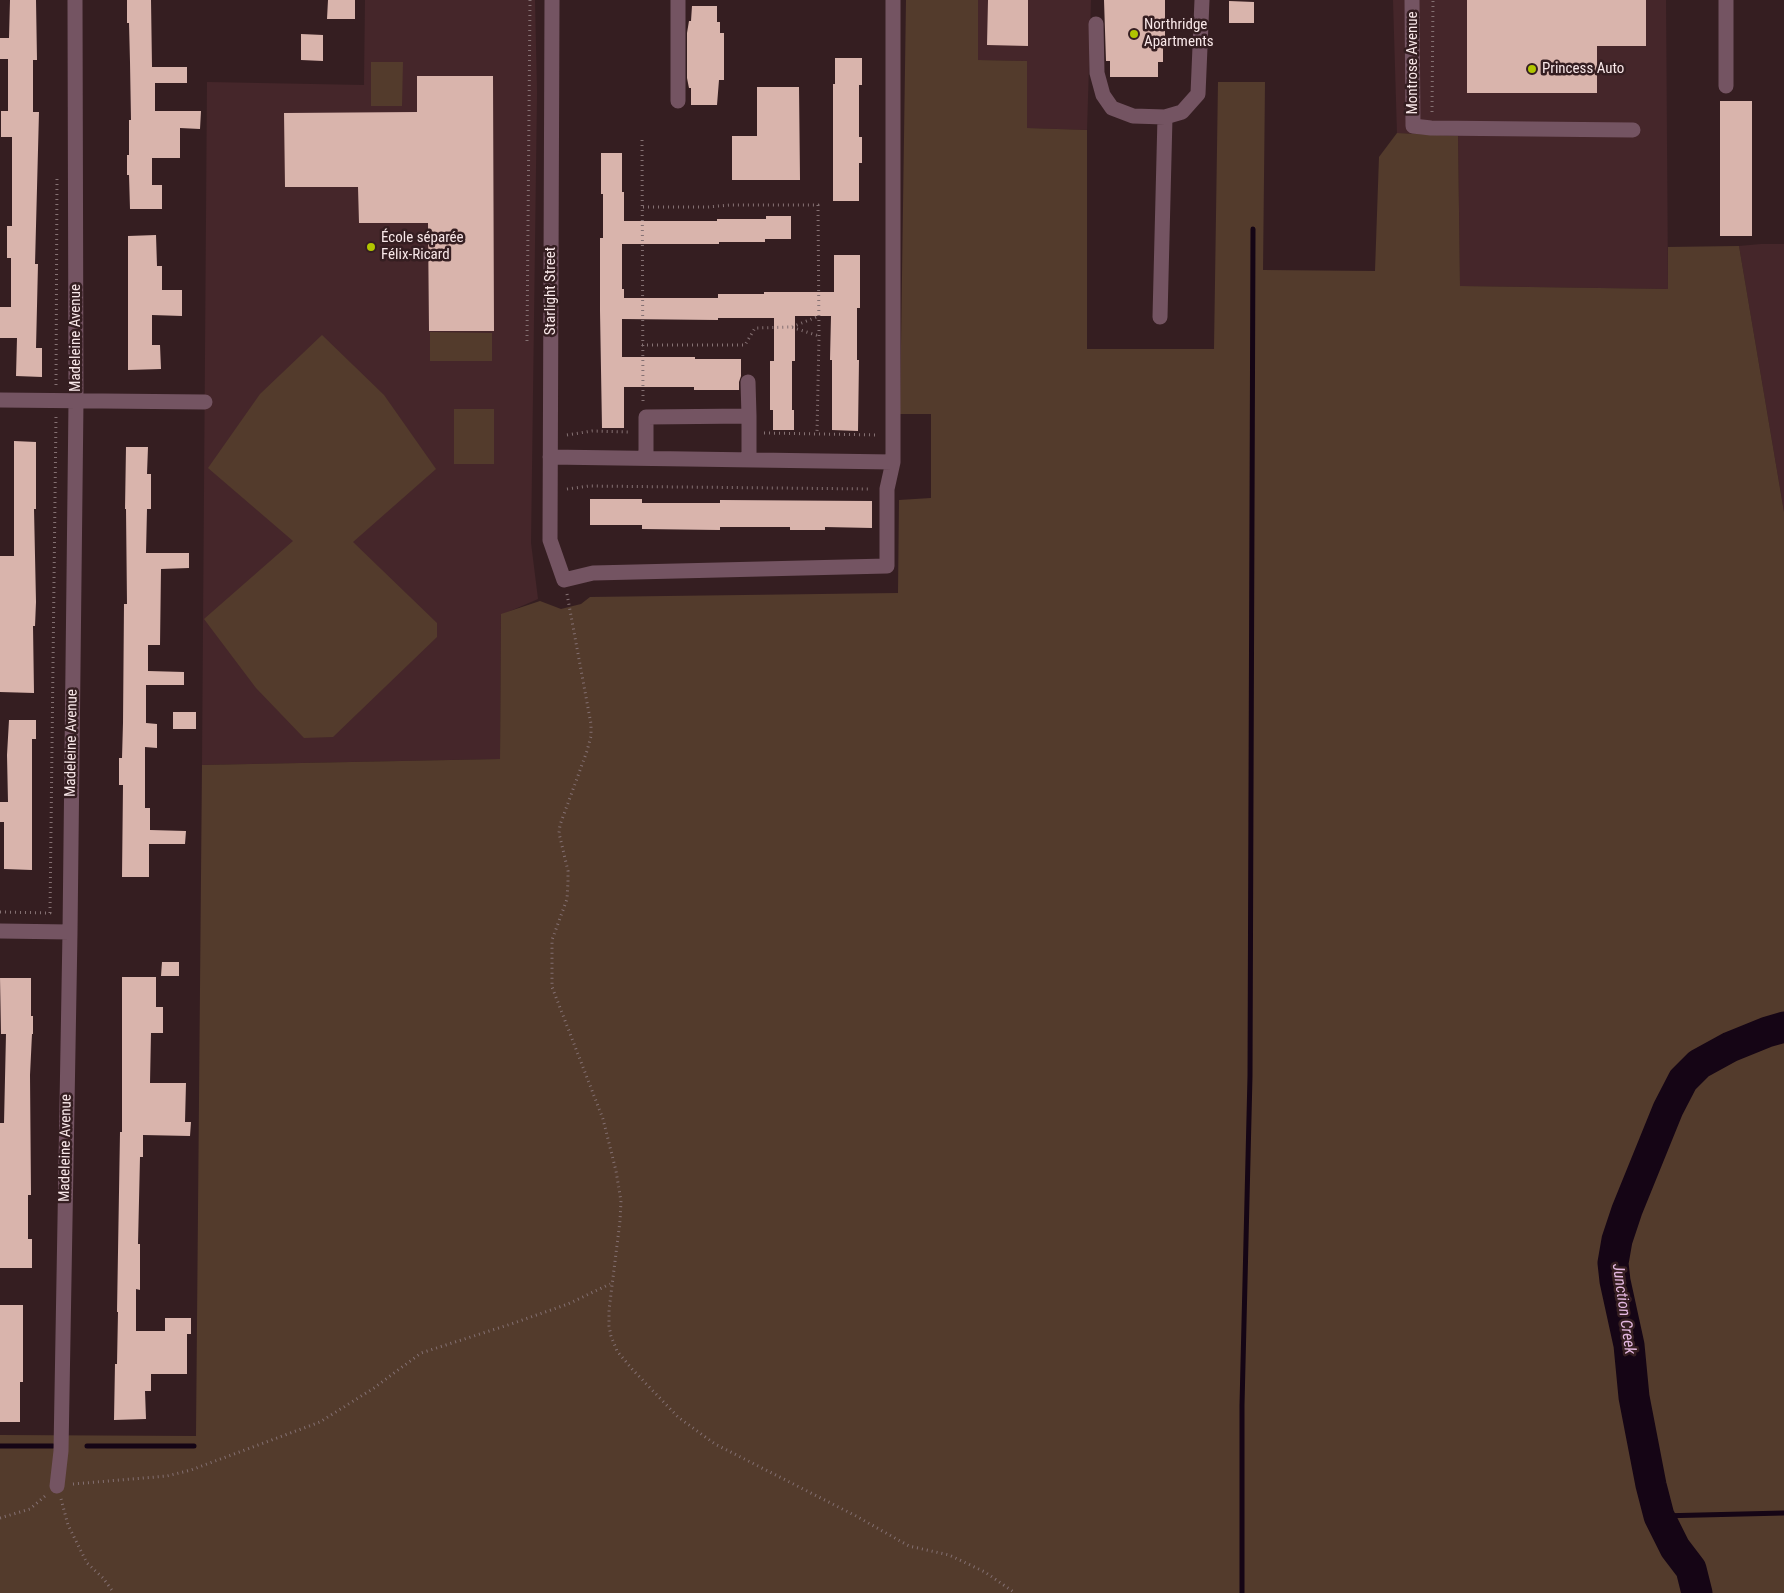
<!DOCTYPE html>
<html>
<head>
<meta charset="utf-8">
<style>
  body { margin:0 }
  canvas { display:block; background:#351e21 }
</style>
</head>
<body>
<canvas width="1784" height="1593"></canvas>
<script>
const context = document.querySelector('canvas').getContext('2d');
context.lineJoin = 'round';
function fill(path, color) { context.fillStyle = color; context.fill(path, 'evenodd'); }
const poly = rows => new Path2D(rows.map(r => 'M' + r).join(''));
function strokePath(path, color, width, dash) { context.strokeStyle = color; context.lineWidth = width; context.lineCap = dash ? 'butt' : 'round'; context.setLineDash(dash || []); context.stroke(path); }
function drawText(font, color, halo, rows, align = 'center') {
  context.font = font + ' "Roboto Condensed",sans-serif'; context.lineWidth = 5; context.setLineDash([]); context.textBaseline = 'middle'; context.strokeStyle = halo; context.fillStyle = color; for (const [text, x, y, turn = 0] of rows) {
    context.save(); context.translate(x, y); context.rotate((+turn || 0) * Math.PI / 180); context.textAlign = isNaN(turn) ? turn : align; if (halo) context.strokeText(text, 0, 0); context.fillText(text, 0, 0); context.restore();
  }
}
fill(poly([
  [365,0,535,0,537,92,531,543,538,599,501,615,500,759,202,765,207,82,364,85],
  [978,0,1091,0,1087,130,1027,128,1027,61,978,60],
  [1393,0,1666,0,1668,289,1460,286,1458,136,1397,133],
  [1761,244,1784,244,1784,512,1739,246]
]), '#45262a');
fill(poly([
  [906,0,978,0,978,60,1027,61,1027,128,1087,130,1087,349,1214,349,1218,82,1265,82,1263,270,1375,271,1379,157,1397,133,1458,136,1460,286,1668,289,1668,247,1739,246,1784,512,1784,1593,0,1593,0,1435,196,1436,202,765,500,759,501,614,540,601,561,609,581,604,590,597,898,593,899,500,931,498,931,414,900,414],
  [371,62,403,62,402,106,371,106],
  [430,332,492,333,492,361,430,361],
  [322,335,384,395,436,469,353,542,437,623,437,637,333,737,304,738,256,688,204,619,293,541,208,468,260,394],
  [494,409,494,464,454,464,454,409]
]), '#533b2c');
strokePath(poly([
  [0,1446,53,1446],
  [87,1446,194,1446],
  [1659,1516,1784,1513],
  [1242,1593,1242,1405,1250,1076,1253,229]
]), '#150515', 5);
strokePath(poly([
  [1697,1593,1691,1569,1675,1548,1659,1516,1651,1485,1634,1397,1629,1345,1615,1281,1613,1263,1617,1240,1627,1210,1668,1109,1683,1080,1699,1064,1730,1047,1767,1032,1784,1027]
]), '#150515', 31);
fill(poly([
  [10,0,36,0,37,60,33,60,33,112,39,112,35,264,38,264,36,348,42,348,42,377,16,376,17,338,0,338,0,307,11,307,11,258,7,258,7,226,12,226,12,137,1,137,1,111,8,111,8,59,0,59,0,38,9,38],
  [127,0,151,0,152,67,187,67,187,83,155,83,155,111,201,111,200,129,180,128,180,158,152,158,152,185,162,185,162,209,130,209,129,175,127,175,127,155,129,155,129,120,131,120,130,62,129,23,127,23],
  [328,0,355,0,355,19,327,19],
  [988,0,1028,0,1028,46,987,45],
  [1104,0,1165,0,1165,44,1163,44,1163,62,1158,62,1158,77,1110,77,1110,61,1106,61],
  [1467,0,1646,0,1646,46,1597,46,1597,93,1467,93],
  [1229,1,1254,2,1254,23,1229,23],
  [692,6,717,6,717,22,720,22,720,33,724,33,724,80,719,80,717,105,691,105,691,88,689,88,687,78,687,33,689,21,691,21],
  [301,34,323,35,323,61,301,60],
  [835,58,862,58,862,85,859,85,859,137,862,137,862,163,859,163,859,201,833,201,833,84,835,84],
  [417,76,493,76,494,331,429,331,428,223,359,223,358,187,285,187,284,113,417,112],
  [757,87,799,87,800,180,732,180,732,136,757,136],
  [1720,101,1752,101,1752,236,1720,236],
  [601,153,622,153,622,192,624,192,624,221,717,221,717,219,766,219,766,216,791,216,791,239,765,239,765,242,719,242,719,244,622,244,622,289,624,289,624,298,718,298,718,294,764,294,764,292,834,292,834,255,860,255,860,308,857,308,857,360,859,360,858,431,832,430,832,360,830,360,831,316,795,316,795,361,792,361,792,410,794,410,794,430,773,430,773,410,770,410,770,361,774,361,774,318,718,318,718,320,622,319,622,357,695,357,695,359,741,359,741,376,739,382,739,390,694,390,694,387,624,387,624,428,602,428,600,311,600,238,603,238,603,194,601,194],
  [156,235,157,266,162,266,162,290,182,290,182,316,152,315,152,345,160,345,161,369,128,370,128,236],
  [14,441,36,442,36,509,34,509,36,602,35,626,33,626,34,693,0,692,0,556,14,556],
  [126,447,148,447,147,474,151,474,151,509,147,509,146,553,189,553,189,568,161,569,160,645,148,645,148,671,184,672,184,685,146,685,146,723,157,724,157,748,145,747,145,808,150,808,150,830,186,831,185,844,149,844,149,877,122,877,123,785,119,785,119,758,122,758,123,723,124,604,127,604,126,509,125,509],
  [590,499,642,499,642,503,720,503,720,500,872,501,872,528,825,527,825,530,790,530,790,527,720,527,720,530,642,529,642,525,590,525],
  [173,712,196,712,196,729,173,729],
  [9,720,36,720,36,739,32,739,32,870,4,869,4,822,0,822,0,802,8,802,7,755],
  [162,962,179,962,179,976,161,976],
  [122,977,156,977,156,1007,163,1007,163,1033,151,1033,150,1083,186,1083,185,1122,191,1122,190,1136,143,1135,143,1157,140,1157,138,1244,140,1244,140,1290,136,1289,136,1331,165,1331,165,1318,191,1318,191,1334,187,1334,187,1374,151,1374,151,1391,145,1391,146,1419,114,1420,115,1364,117,1364,118,1312,117,1312,120,1132,122,1132],
  [0,978,31,978,31,1016,33,1016,33,1034,32,1034,30,1075,31,1195,28,1195,28,1239,32,1239,32,1268,0,1268,0,1123,4,1123,6,1034,1,1034],
  [0,1305,23,1305,23,1382,20,1382,20,1422,0,1422]
]), '#d9b4ac');
strokePath(poly([
  [1432,112,1433,0],
  [642,140,643,402],
  [643,207,708,207,730,205,818,205,819,336,817,433],
  [792,327,819,316],
  [527,341,530,0],
  [642,345,745,345,755,328,791,327,819,336],
  [56,385,57,176],
  [764,433,878,435],
  [567,435,592,431,631,432],
  [567,489,589,486,871,489],
  [567,594,591,724,591,736,587,751,560,825,559,833,568,871,568,882,567,899,552,940,552,987,603,1119,616,1171,621,1201,620,1221,609,1310,609,1326,611,1336,617,1351,632,1369,678,1417,715,1444,856,1516,909,1546,949,1555,985,1572,1015,1593],
  [0,912,50,913,56,416],
  [73,1484,167,1476,191,1470,320,1422,374,1388,421,1353,511,1324,568,1304,610,1284],
  [61,1499,68,1525,87,1563,103,1578,114,1593],
  [0,1518,30,1509,45,1496]
]), '#847072', 3, [1, 4]);
strokePath(poly([
  [552,0,550,540,564,580,593,573,887,566,887,489,893,462],
  [678,0,678,101],
  [1412,0,1413,126,1431,128,1633,130],
  [1726,0,1726,86],
  [1096,24,1097,73,1103,95,1112,108,1133,116,1165,117],
  [1160,317,1165,117,1182,112,1198,94,1202,0],
  [748,382,749,416],
  [0,400,205,402],
  [550,457,893,462,893,0],
  [646,458,646,417,749,416,749,460],
  [0,931,70,932],
  [57,1486,61,1451,70,932,76,401,75,0]
]), '#745462', 15);
for (const [x, y, r, color] of [
  [1134,34,5,"#b1c500"],
  [1532,69,5,"#b1c500"],
  [371,247,5,"#b1c500"]
]) { const dot = new Path2D(); dot.arc(x, y, r, 0, 2 * Math.PI); context.fillStyle = color; context.fill(dot); strokePath(dot, '#351e21', 2); }
drawText('15px', '#f8e7e8', '#351e21', [
  ["Northridge",1144,25],
  ["Apartments",1144,42],
  ["Princess Auto",1542,69],
  ["École séparée",381,238],
  ["Félix-Ricard",381,255]
], 'left');
drawText('15px', '#f8e7e8', '#351e21', [
  ["Montrose Avenue",1413,63,-90],
  ["Starlight Street",551,291,-90],
  ["Madeleine Avenue",76,338,-90],
  ["Madeleine Avenue",72,743,-89],
  ["Madeleine Avenue",66,1148,-89]
]);
drawText('italic 16px', '#e5b8e1', '#351e21', [
  ["Junction Creek",1623,1309,82]
]);
</script>
</body>
</html>
